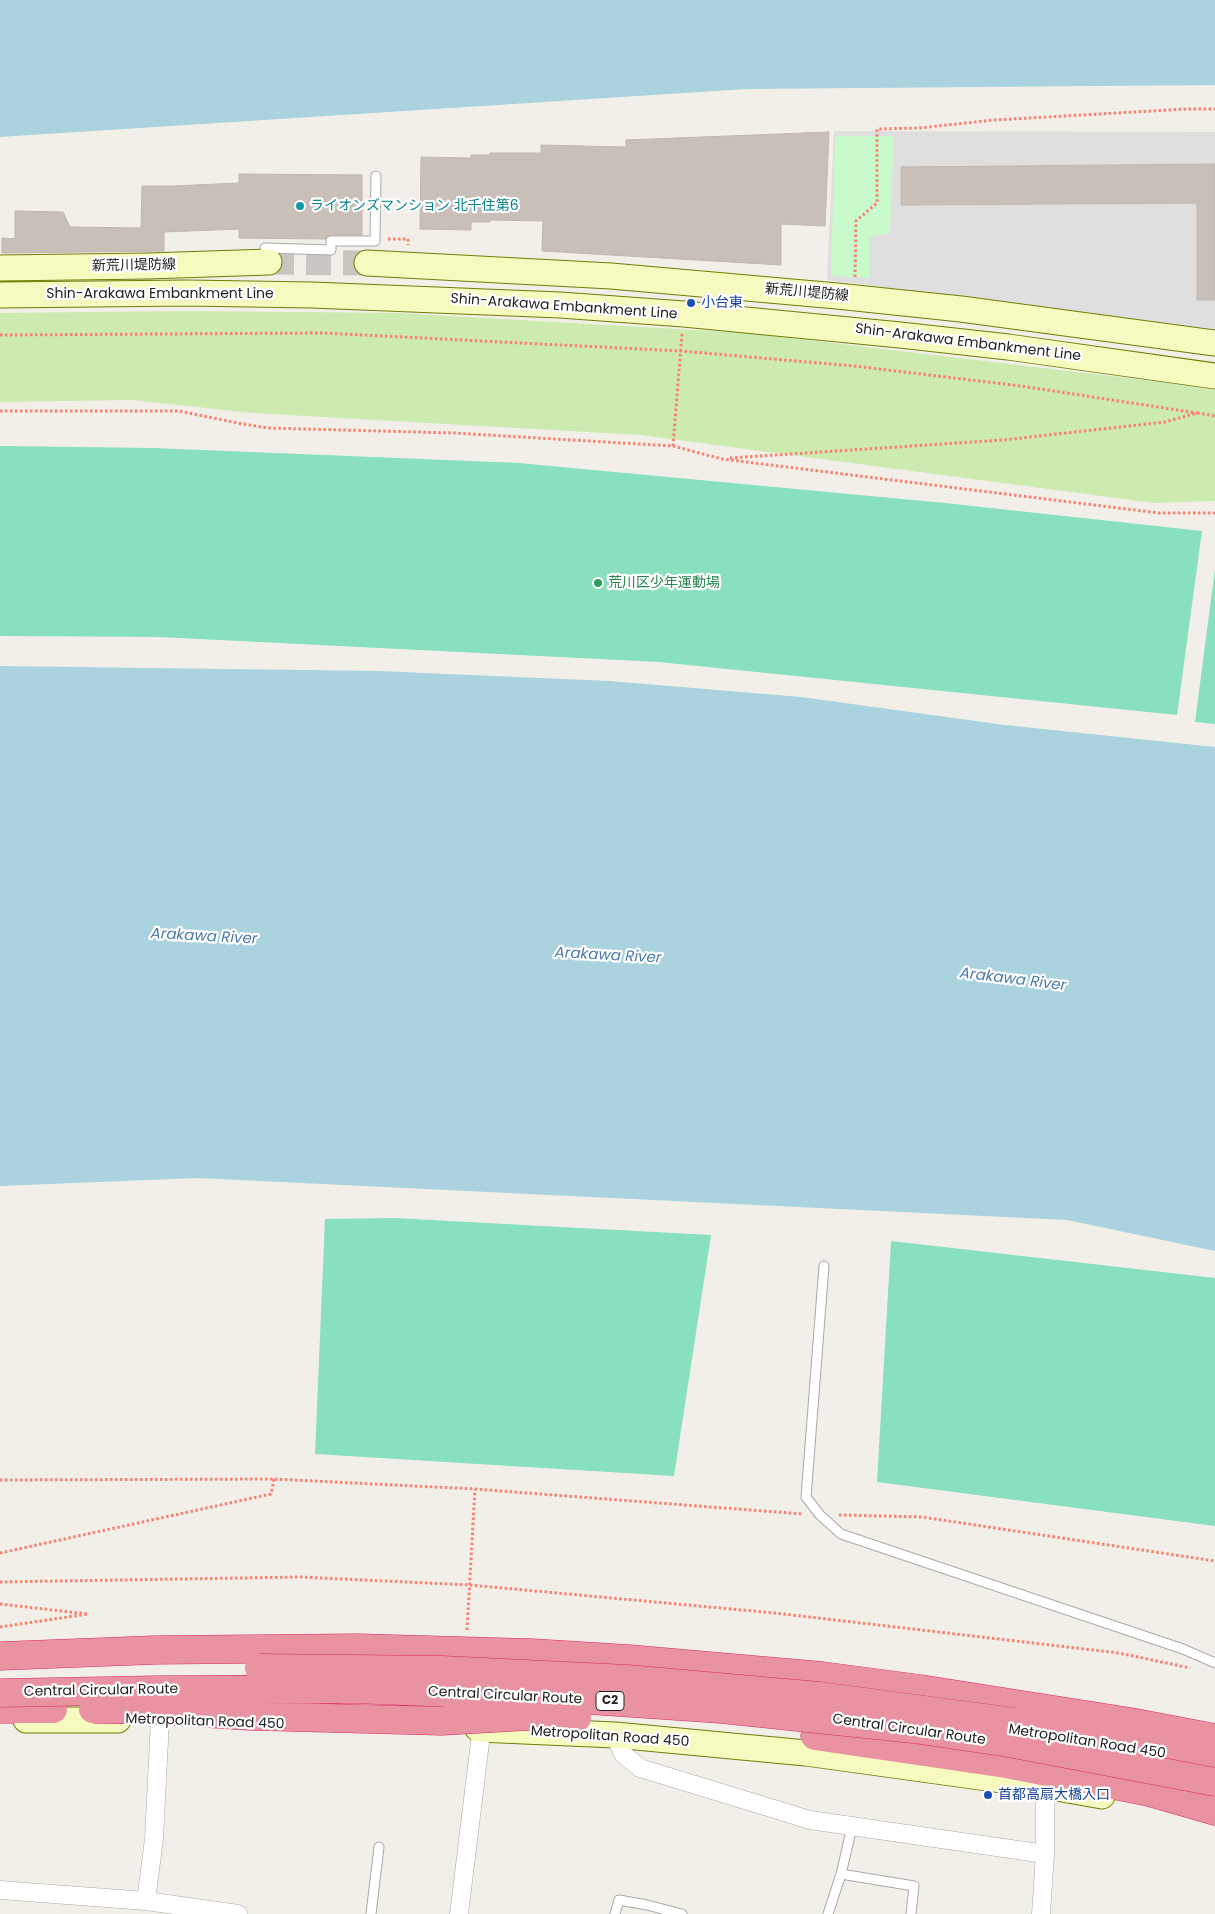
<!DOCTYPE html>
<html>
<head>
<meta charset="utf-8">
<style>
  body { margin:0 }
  canvas { display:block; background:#f2efe9 }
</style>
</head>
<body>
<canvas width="1215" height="1914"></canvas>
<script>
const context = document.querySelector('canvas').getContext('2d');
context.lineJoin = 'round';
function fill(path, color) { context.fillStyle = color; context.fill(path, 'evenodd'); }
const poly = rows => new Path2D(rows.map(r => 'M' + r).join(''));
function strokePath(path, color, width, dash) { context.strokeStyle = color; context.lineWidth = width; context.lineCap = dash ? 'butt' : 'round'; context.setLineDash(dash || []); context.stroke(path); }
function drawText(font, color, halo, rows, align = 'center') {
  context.font = font + ' Poppins,"Noto Sans JP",sans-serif'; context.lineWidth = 4.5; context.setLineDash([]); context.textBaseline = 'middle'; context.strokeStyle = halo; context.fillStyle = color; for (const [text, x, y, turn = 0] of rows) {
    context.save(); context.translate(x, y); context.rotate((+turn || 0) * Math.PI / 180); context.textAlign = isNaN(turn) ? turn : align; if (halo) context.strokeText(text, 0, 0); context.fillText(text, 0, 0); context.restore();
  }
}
fill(poly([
  [834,131,1215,132,1215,332,827,280]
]), '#e0dfdf');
fill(poly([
  [192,311,398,313,748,333,1162,382,1215,390,1215,501,1154,503,640,435,252,413,133,400,0,402,0,313]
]), '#cdebb0');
fill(poly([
  [835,136,894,136,890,233,869,237,869,278,831,276]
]), '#c8facc');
fill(poly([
  [0,446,154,448,519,463,945,503,1202,531,1177,715,659,662,159,637,0,636],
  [1215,569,1215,724,1195,722],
  [394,1218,711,1235,674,1476,315,1454,325,1219],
  [891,1241,1215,1278,1215,1526,877,1482]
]), '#88e0be');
fill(poly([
  [0,0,1215,0,1215,85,746,89,0,137],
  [0,666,379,671,610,681,801,697,1005,725,1215,747,1215,1251,1067,1220,198,1178,0,1186]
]), '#aad3df');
const building = poly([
  [829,132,825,226,781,224,781,265,542,251,543,221,490,220,490,222,471,222,471,230,420,229,421,157,471,158,471,155,490,155,490,153,541,153,541,145,626,147,626,140,829,132],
  [1215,164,1215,300,1197,300,1197,203,901,205,901,167,1215,164],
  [239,174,362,175,362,235,331,235,325,239,239,238,239,229,164,232,164,251,2,253,2,238,15,239,15,211,63,212,70,227,141,228,142,186,173,186,239,183,239,174]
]);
fill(building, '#c7bfb8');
strokePath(building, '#c4b6ab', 1);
strokePath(poly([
  [269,262,367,263]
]), '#c8c6c1', 25, [25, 12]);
const service = poly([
  [265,248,331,250,331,241,375,241,376,176],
  [824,1266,806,1497,820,1515,841,1534,1183,1649,1215,1663],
  [841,1874,852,1827],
  [371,1914,379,1847],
  [615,1914,619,1900,647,1905,682,1914],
  [828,1914,841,1874,914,1886,911,1914]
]);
const minor = poly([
  [615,1735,623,1754,640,1768,810,1820,1045,1854],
  [0,1890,146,1901,238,1914],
  [146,1901,154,1839,160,1720],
  [459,1914,483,1718],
  [1041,1914,1045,1854,1045,1786]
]);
const secondary = poly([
  [367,263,611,276,837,296,961,309,1215,343],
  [0,268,148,266,269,262],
  [0,295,187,293,312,295,560,305,684,314,900,335,1008,347,1215,376],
  [26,1720,118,1720],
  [478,1729,615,1735,806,1753,1045,1786,1102,1796]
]);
const motorway = poly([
  [0,1656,155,1650,357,1648,532,1653,629,1659,823,1676,921,1689,1131,1722,1215,1738],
  [0,1709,53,1709],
  [1030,1724,1142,1745,1215,1762],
  [815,1736,1006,1764,1068,1776,1149,1792,1215,1811]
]);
strokePath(service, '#a9a9a9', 11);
strokePath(minor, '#a9a9a9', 19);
strokePath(secondary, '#707d05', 27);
strokePath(motorway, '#dc2a67', 29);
strokePath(poly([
  [388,239,408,239,408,245],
  [855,277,856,221,877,203,877,129,919,128,994,120,1187,109,1215,109],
  [0,335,323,333,681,351,854,366,1021,386,1197,413],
  [0,411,179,411,237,423,268,428,454,433,673,446,722,459,1159,513,1215,513],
  [673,446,682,333],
  [730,458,1003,440,1165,422,1197,413,1215,416],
  [0,1480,274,1479,475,1489,803,1514],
  [839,1515,922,1517,1215,1561],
  [0,1553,271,1494,274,1479],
  [0,1582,300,1577,470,1585,775,1613,1119,1653,1190,1668],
  [0,1604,88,1614,0,1627],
  [467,1630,475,1489]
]), '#fa8072', 3, [2.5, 2.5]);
strokePath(service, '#fff', 9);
strokePath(minor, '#fff', 18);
strokePath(secondary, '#f7fabf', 25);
strokePath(motorway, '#e892a2', 28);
const motorwayBridge = poly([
  [259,1668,442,1670,627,1679,819,1696,1014,1722],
  [0,1693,156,1690,354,1689,529,1696,721,1709,914,1729,1009,1743,1215,1782],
  [93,1709,156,1710,250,1716,442,1721,529,1716,577,1718]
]);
strokePath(motorwayBridge, '#dc2a67', 29, []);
strokePath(motorwayBridge, '#e892a2', 28);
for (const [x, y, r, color] of [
  [300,206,5,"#0f9aa8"],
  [691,303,5,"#1a4fb4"],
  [598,583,5,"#2e9e5b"],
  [988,1795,5,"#1a4fb4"]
]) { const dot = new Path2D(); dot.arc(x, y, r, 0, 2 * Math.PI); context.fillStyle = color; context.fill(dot); strokePath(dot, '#fff', 2); }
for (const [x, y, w] of [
  [610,1701,28]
]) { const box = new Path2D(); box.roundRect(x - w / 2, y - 9.5, w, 19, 4); context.fillStyle = '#fff'; context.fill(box); strokePath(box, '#222', 1); }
drawText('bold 12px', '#222', null, [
  ["C2",610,1701]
]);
drawText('14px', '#0d838f', '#fff', [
  ["ライオンズマンション 北千住第6",310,206]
], 'left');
drawText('14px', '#222', '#fff', [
  ["新荒川堤防線",134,266,-1],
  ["新荒川堤防線",807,293,5],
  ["Shin-Arakawa Embankment Line",160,294],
  ["Shin-Arakawa Embankment Line",564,307,4],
  ["Shin-Arakawa Embankment Line",968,343,7],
  ["Central Circular Route",101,1691,-1],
  ["Central Circular Route",505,1696,3],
  ["Metropolitan Road 450",205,1722,2],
  ["Central Circular Route",909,1730,8],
  ["Metropolitan Road 450",610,1737,4],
  ["Metropolitan Road 450",1087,1742,9]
]);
drawText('14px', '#164399', '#fff', [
  ["小台東",701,303],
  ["首都高扇大橋入口",998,1795]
], 'left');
drawText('14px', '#27864d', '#fff', [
  ["荒川区少年運動場",608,583]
], 'left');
drawText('italic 15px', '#4a7aab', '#fff', [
  ["Arakawa River",204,937,3],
  ["Arakawa River",608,956,3],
  ["Arakawa River",1013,980,7]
]);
</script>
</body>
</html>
